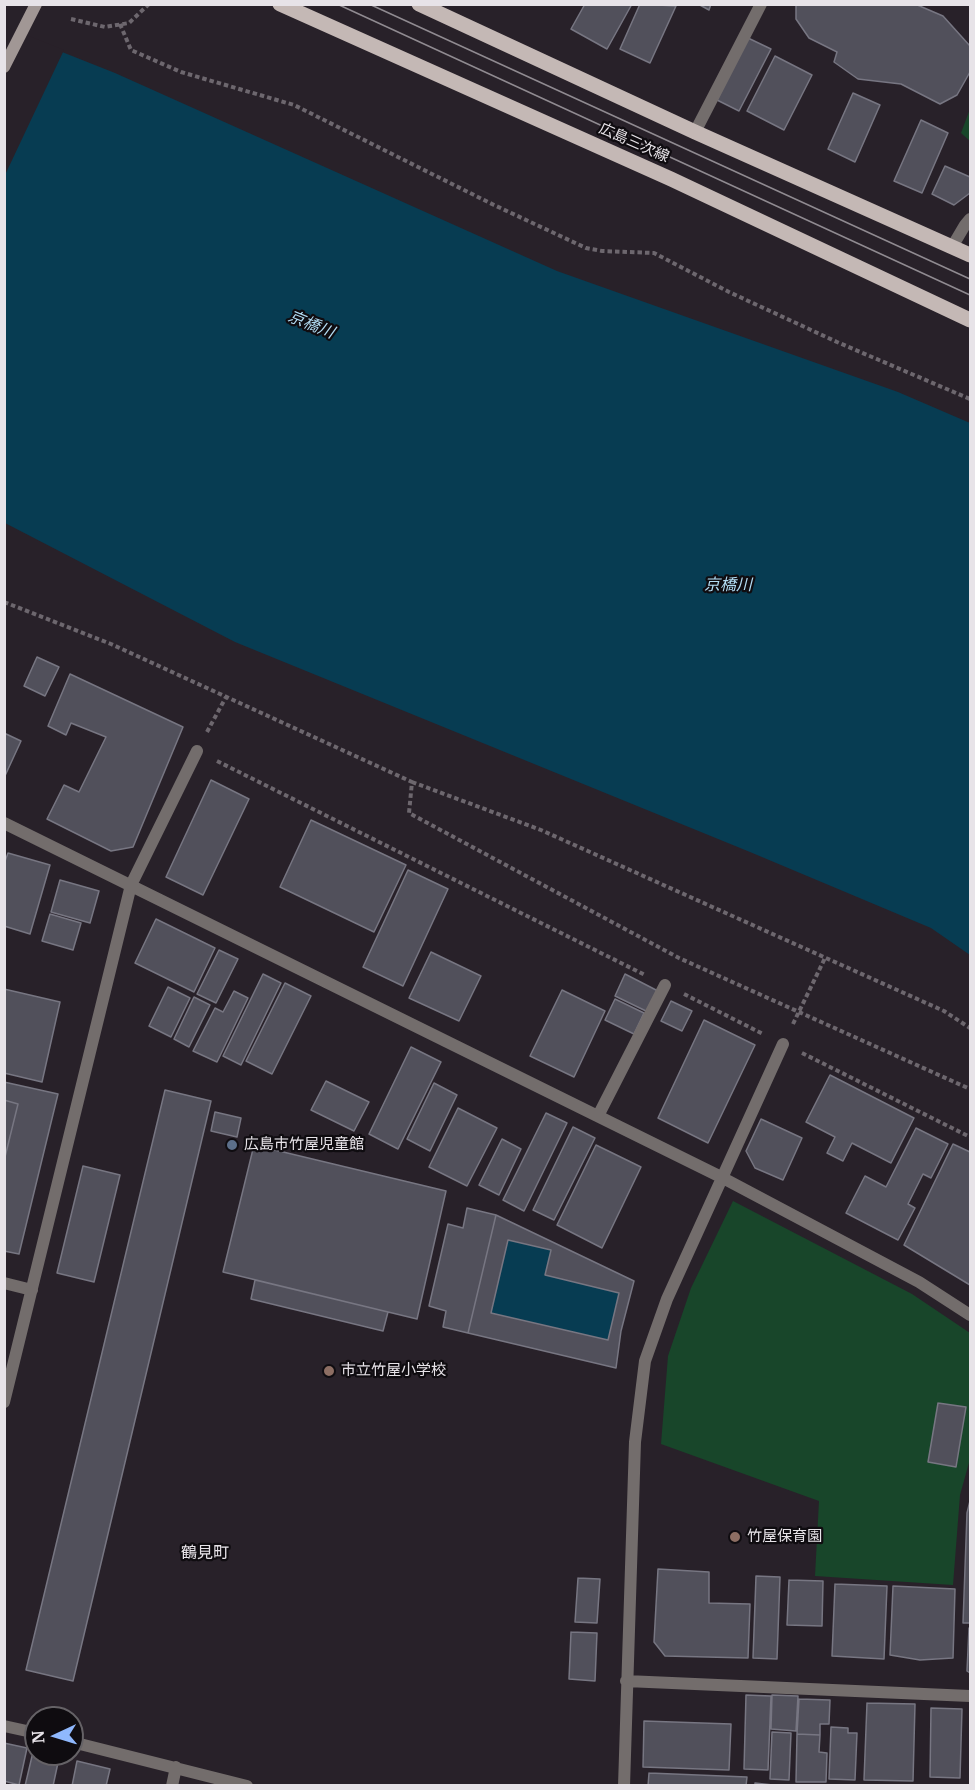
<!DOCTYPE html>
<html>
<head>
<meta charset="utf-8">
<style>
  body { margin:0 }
  #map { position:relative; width:975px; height:1790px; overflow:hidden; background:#282129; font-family:Merriweather,serif }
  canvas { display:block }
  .frame { position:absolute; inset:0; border:6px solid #e7e3e8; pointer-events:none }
  .north { position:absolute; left:24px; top:1706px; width:60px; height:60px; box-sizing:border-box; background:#0f0c10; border:2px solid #656266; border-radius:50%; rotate:266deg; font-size:16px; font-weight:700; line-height:24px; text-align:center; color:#e7e3e8 }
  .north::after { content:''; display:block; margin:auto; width:21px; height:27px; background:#8fb8fd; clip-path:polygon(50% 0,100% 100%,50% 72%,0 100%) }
</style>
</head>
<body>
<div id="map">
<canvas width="975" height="1790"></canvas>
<div class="frame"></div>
<div class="north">N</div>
</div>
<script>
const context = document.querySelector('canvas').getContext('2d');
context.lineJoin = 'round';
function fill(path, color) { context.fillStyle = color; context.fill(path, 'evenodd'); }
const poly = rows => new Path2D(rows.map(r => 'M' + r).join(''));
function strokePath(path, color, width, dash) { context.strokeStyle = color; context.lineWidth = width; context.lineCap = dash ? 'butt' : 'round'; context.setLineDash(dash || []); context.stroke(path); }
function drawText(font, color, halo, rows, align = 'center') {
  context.font = font + ' Merriweather,"Noto Sans JP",serif'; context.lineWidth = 4.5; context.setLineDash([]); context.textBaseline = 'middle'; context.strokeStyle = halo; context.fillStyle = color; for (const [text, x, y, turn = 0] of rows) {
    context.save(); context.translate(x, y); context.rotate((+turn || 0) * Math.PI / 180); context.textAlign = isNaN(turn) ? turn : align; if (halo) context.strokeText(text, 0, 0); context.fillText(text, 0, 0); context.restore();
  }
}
fill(poly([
  [970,109,970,141,961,133],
  [733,1201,912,1294,970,1333,970,1459,960,1495,953,1585,815,1576,819,1501,661,1444,668,1356,691,1288]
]), '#18462a');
fill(poly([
  [4,29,115,73,557,271,898,392,970,423,970,955,931,928,750,852,235,642,5,523],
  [508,1240,551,1250,546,1275,619,1293,608,1340,491,1313]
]), '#073c52');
fill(poly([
  [4,26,64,50,5,175]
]), '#282129');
const building = poly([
  [585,4,632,4,607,49,571,29,585,4],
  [640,4,676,6,650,63,620,49,640,4],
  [698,4,711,4,709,10,698,4],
  [796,4,915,4,943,16,970,46,970,72,957,95,940,104,901,84,858,79,834,62,837,52,809,38,796,19,796,4],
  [748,38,771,49,739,111,717,100,748,38],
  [775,56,812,75,784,130,747,111,775,56],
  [853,93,880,105,855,162,828,149,853,93],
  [921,120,948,133,922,193,894,181,921,120],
  [945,166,970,177,970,193,954,205,932,194,945,166],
  [37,657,59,667,45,696,24,686,37,657],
  [70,674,183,727,133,847,111,851,47,819,64,785,79,792,106,737,71,723,66,735,48,726,70,674],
  [4,733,21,741,4,778,4,733],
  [211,780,249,799,203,895,166,877,211,780],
  [311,820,406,865,374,932,280,887,311,820],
  [8,853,50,865,30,934,4,926,4,864,8,853],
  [408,870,448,889,403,986,363,967,408,870],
  [60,880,99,891,90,923,51,912,60,880],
  [50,914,81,923,73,950,42,941,50,914],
  [156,919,215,948,194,992,135,963,156,919],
  [219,950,238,959,216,1003,197,994,219,950],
  [431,952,481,976,459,1021,409,998,431,952],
  [263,974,281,983,241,1065,223,1056,263,974],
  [625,974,658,991,648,1012,615,996,625,974],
  [285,983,311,996,272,1074,246,1061,285,983],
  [168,987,190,998,171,1037,149,1026,168,987],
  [4,989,60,1002,42,1082,4,1073,4,989],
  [562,990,605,1011,574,1077,530,1056,562,990],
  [234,991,248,998,217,1062,193,1051,215,1008,223,1012,234,991],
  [194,997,210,1005,189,1047,174,1039,194,997],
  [615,999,644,1013,634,1034,605,1020,615,999],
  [671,1001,692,1011,682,1031,661,1021,671,1001],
  [704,1020,755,1045,708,1143,658,1118,704,1020],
  [411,1047,441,1062,398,1149,369,1134,411,1047],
  [830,1075,914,1118,891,1163,852,1143,843,1161,827,1153,835,1137,806,1122,830,1075],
  [326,1081,369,1102,354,1131,311,1110,326,1081],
  [4,1082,58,1094,19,1254,4,1251,4,1161,18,1104,4,1100,4,1082],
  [434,1083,457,1095,430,1151,407,1139,434,1083],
  [165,1090,211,1101,73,1681,26,1670,165,1090],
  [4,1100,18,1104,4,1161,4,1100],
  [458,1108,497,1128,467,1186,429,1167,458,1108],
  [215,1112,241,1118,237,1137,211,1131,215,1112],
  [546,1113,567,1123,524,1211,503,1200,546,1113],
  [761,1119,802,1138,783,1180,755,1168,746,1151,761,1119],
  [573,1127,595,1138,554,1220,533,1210,573,1127],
  [916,1128,948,1144,931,1178,923,1174,908,1204,915,1208,898,1240,846,1213,865,1176,886,1187,916,1128],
  [502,1139,521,1149,499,1195,479,1185,502,1139],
  [953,1144,970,1152,970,1285,904,1245,953,1144],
  [254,1145,446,1191,417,1319,223,1272,254,1145],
  [596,1145,641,1167,602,1248,557,1225,596,1145],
  [83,1166,120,1175,94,1282,57,1273,83,1166],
  [467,1208,496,1215,468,1333,443,1327,446,1311,429,1306,448,1224,463,1228,467,1208],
  [496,1215,634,1281,621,1331,616,1368,468,1333,496,1215],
  [508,1240,551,1250,545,1275,619,1293,608,1340,491,1313,508,1240],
  [255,1280,388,1312,383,1331,251,1299,255,1280],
  [938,1403,966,1407,956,1467,928,1462,938,1403],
  [970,1501,970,1623,963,1623,967,1513,970,1501],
  [658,1569,709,1572,709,1603,750,1604,748,1658,665,1656,654,1642,658,1569],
  [756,1576,780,1577,777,1659,753,1658,756,1576],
  [578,1578,600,1579,597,1623,575,1622,578,1578],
  [789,1580,823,1581,822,1626,787,1625,789,1580],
  [835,1584,887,1586,884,1659,832,1656,835,1584],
  [893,1586,955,1589,953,1658,920,1660,890,1655,893,1586],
  [969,1628,970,1628,970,1673,967,1671,969,1628],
  [571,1632,597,1633,595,1681,569,1679,571,1632],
  [746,1695,771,1696,768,1770,744,1769,746,1695],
  [772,1695,798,1696,796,1731,771,1729,772,1695],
  [799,1699,830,1700,829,1724,820,1724,820,1735,797,1734,799,1699],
  [867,1703,915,1704,913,1781,864,1780,867,1703],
  [931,1708,962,1709,960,1778,930,1777,931,1708],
  [644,1721,731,1724,729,1770,643,1767,644,1721],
  [831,1727,848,1728,848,1733,857,1733,855,1780,829,1779,831,1727],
  [772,1732,791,1733,789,1780,770,1779,772,1732],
  [797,1734,820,1735,819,1752,827,1753,826,1782,796,1782,797,1734],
  [4,1743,27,1748,19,1785,4,1781,4,1743],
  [33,1752,59,1758,53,1786,25,1786,33,1752],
  [77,1761,110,1769,106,1786,72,1786,77,1761],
  [649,1773,747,1777,746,1786,648,1786,649,1773],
  [755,1783,782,1786,755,1786,755,1783]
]);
fill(building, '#51505b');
strokePath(building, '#777682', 1.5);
strokePath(poly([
  [71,19,105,27,129,23,149,4],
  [120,24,131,50,181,72,294,105,494,205,586,248,602,251,654,253,729,292,837,342,970,399],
  [4,602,111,644,412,782,409,813,679,958,970,1089],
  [207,732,226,697],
  [217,761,645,975],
  [412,782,541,830,944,1011,970,1028],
  [684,994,763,1034],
  [793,1024,825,958],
  [802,1053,970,1137]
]), '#6d676e', 4, [4.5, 3]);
strokePath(poly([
  [695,132,761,4],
  [952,247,965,225,970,219],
  [4,823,721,1177,919,1282,970,1315],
  [598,1116,665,985],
  [4,1283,32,1290],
  [4,1402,131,885,197,751],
  [626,1681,970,1696],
  [4,1726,36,1733],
  [72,1742,247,1786],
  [172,1786,176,1767],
  [624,1786,635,1442,645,1361,667,1299,783,1044]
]), '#736d6c', 12);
strokePath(poly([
  [4,67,36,4]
]), '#a19795', 12);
strokePath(poly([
  [280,4,671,179,970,320],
  [419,4,695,132,970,255]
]), '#c4b8b5', 15);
strokePath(poly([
  [337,4,970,295],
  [369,4,970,279]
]), '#908b91', 1.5);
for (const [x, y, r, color] of [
  [232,1145,6,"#5c6f8a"],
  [329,1371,6,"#8d6e63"],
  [735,1537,6,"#8d6e63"]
]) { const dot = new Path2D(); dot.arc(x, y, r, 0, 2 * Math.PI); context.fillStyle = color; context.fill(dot); strokePath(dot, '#0f0c10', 2); }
drawText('15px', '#e7e3e8', '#0f0c10', [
  ["広島三次線",634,143,24]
]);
drawText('15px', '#e7e3e8', '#0f0c10', [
  ["広島市竹屋児童館",244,1145],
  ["市立竹屋小学校",341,1371],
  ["竹屋保育園",747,1537]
], 'left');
drawText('italic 16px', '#b2dcf3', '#0f0c10', [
  ["京橋川",311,325,22],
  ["京橋川",728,585]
]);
drawText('16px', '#e7e3e8', '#0f0c10', [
  ["鶴見町",205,1553]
]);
</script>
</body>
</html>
